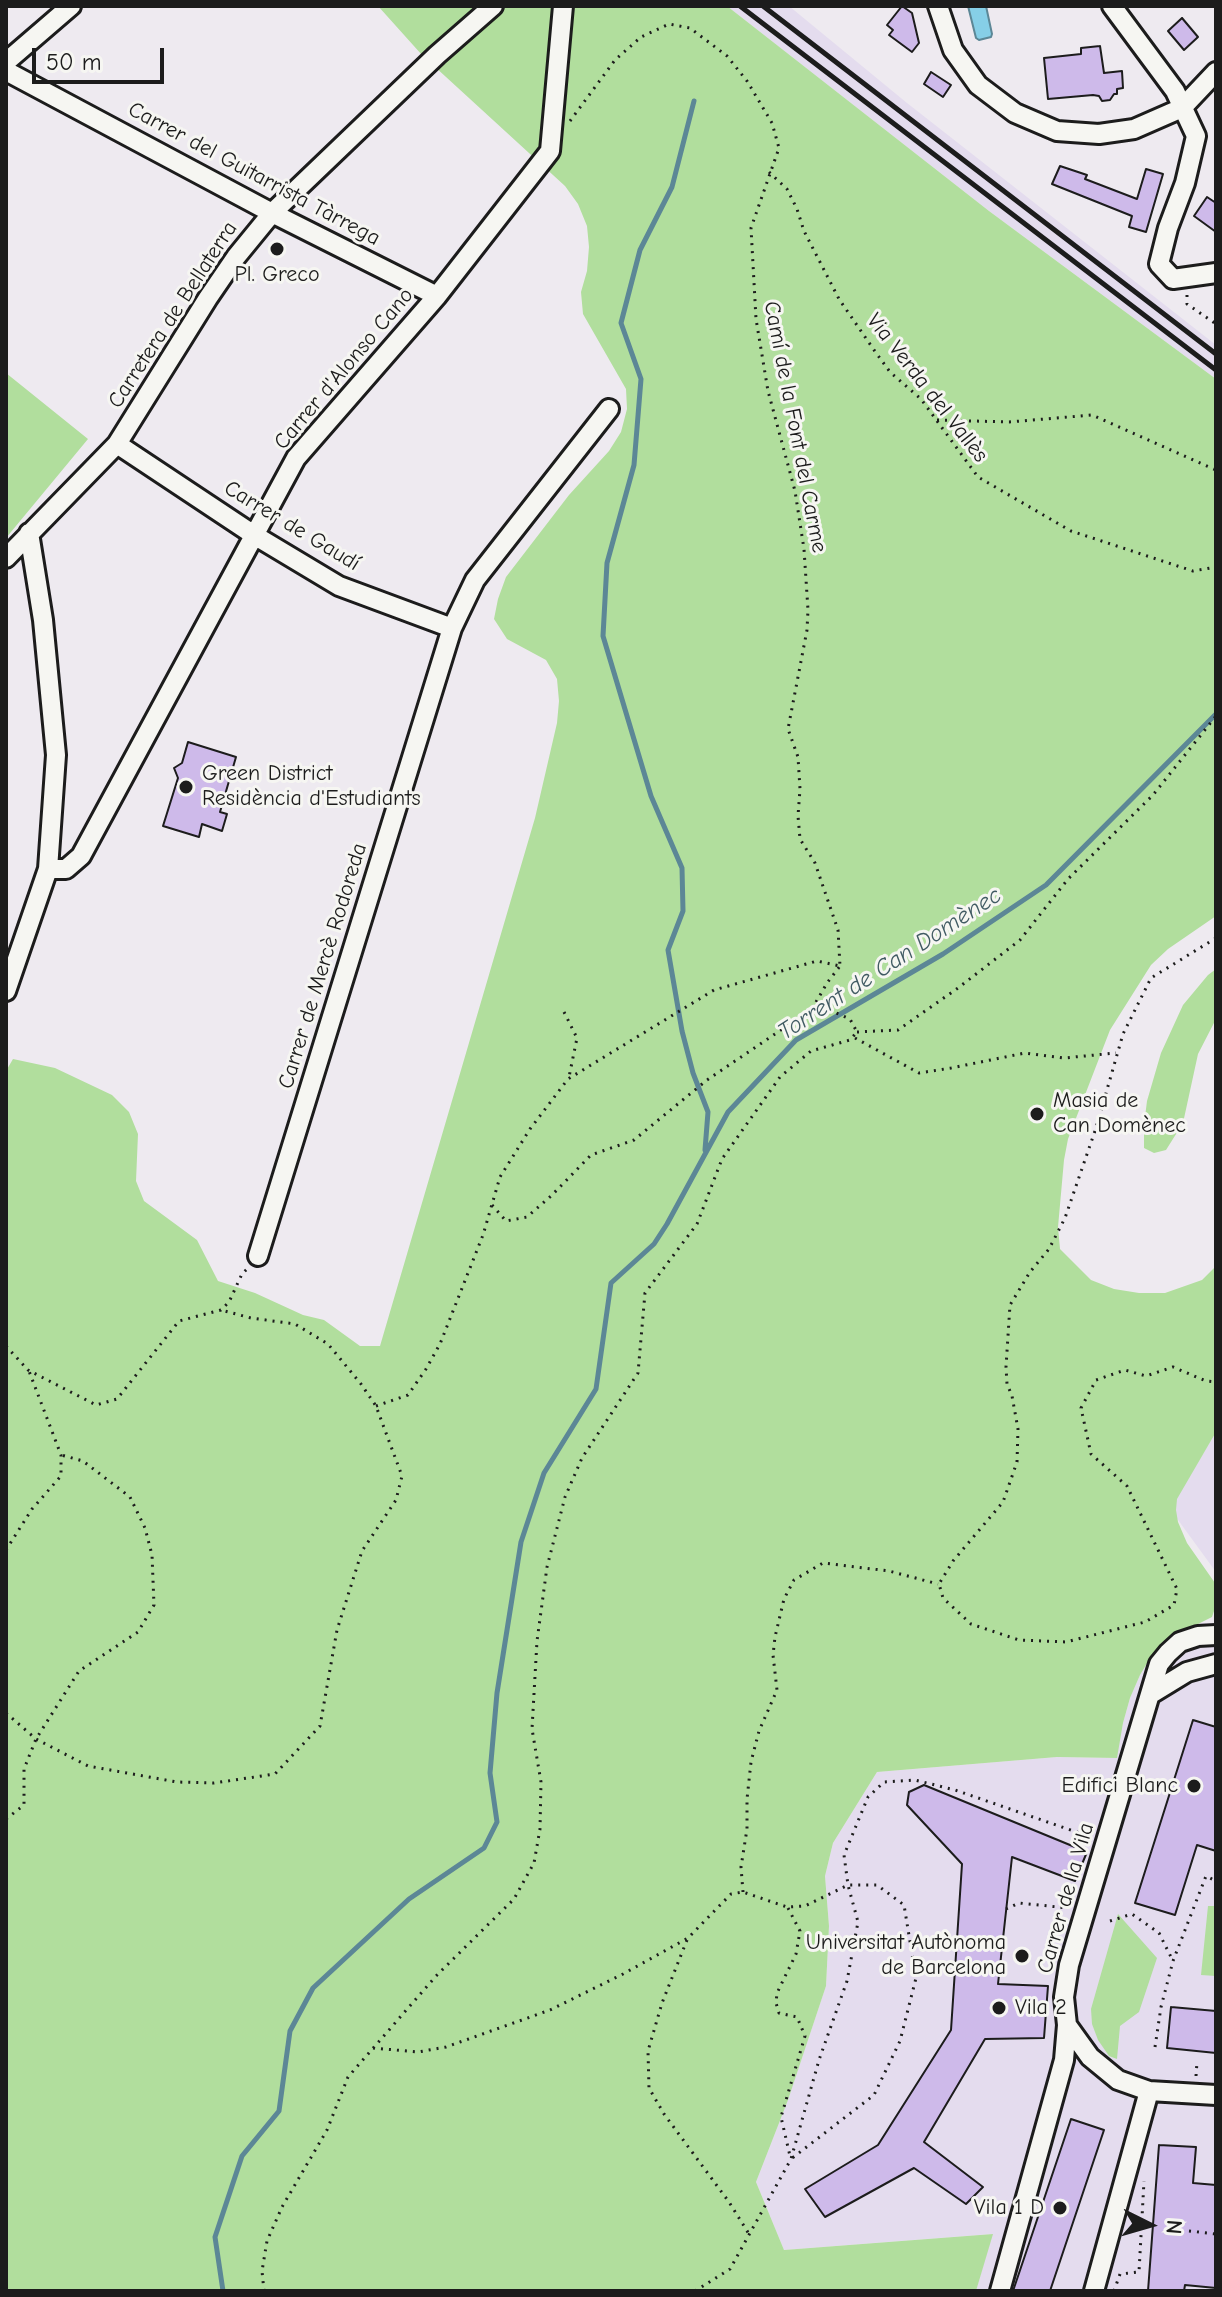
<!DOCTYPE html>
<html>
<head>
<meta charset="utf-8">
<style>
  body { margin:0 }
  #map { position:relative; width:1222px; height:2297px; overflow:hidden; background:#eeeaf0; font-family:"Comic Neue",sans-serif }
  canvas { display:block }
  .frame { position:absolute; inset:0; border:8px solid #1c1c1c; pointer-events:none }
  .north { position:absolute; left:1110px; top:2185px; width:80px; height:80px; -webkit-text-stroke:6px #f6f6f2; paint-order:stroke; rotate:95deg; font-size:22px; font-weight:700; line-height:32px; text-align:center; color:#1c1c1c }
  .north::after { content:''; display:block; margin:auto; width:28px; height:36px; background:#1c1c1c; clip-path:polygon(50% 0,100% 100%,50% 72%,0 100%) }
  .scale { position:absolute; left:32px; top:48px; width:132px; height:36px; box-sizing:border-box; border:4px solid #1c1c1c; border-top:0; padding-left:10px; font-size:24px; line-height:28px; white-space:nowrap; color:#1c1c1c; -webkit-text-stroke:6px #f6f6f2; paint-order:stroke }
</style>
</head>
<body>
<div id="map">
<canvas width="1222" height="2297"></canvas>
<div class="frame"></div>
<div class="north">N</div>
<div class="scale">50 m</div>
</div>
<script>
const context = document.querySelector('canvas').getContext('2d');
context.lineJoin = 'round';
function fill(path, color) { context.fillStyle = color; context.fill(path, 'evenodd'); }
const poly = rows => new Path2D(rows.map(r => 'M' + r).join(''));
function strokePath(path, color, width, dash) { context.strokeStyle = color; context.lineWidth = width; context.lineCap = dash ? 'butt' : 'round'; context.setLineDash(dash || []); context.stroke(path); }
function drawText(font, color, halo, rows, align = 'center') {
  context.font = font + ' "Comic Neue",sans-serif'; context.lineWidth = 6; context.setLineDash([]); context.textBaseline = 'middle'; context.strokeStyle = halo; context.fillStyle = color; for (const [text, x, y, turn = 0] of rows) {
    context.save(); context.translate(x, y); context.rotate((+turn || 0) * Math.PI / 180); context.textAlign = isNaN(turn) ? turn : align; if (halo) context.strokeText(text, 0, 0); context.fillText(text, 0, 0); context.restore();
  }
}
fill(poly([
  [727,6,789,6,907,103,1216,345,1216,379,989,211],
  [1216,1432,1216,1572,1170,1509],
  [1201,1623,1216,1623,1216,2291,976,2291,992,2234,784,2250,756,2182,788,2100,826,1986,829,1926,825,1876,833,1843,877,1772,1057,1757,1116,1758,1123,1723,1130,1698,1140,1675,1152,1655,1170,1638,1190,1627]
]), '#e4dcee');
fill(poly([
  [378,6,727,6,989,211,1216,379,1216,916,1168,949,1151,965,1110,1030,1068,1139,1064,1160,1058,1227,1060,1249,1091,1280,1114,1289,1139,1293,1165,1293,1202,1280,1216,1266,1216,1432,1177,1499,1176,1510,1178,1522,1187,1543,1215,1583,1216,1605,1212,1617,1170,1638,1152,1655,1140,1675,1130,1698,1123,1723,1117,1758,1057,1757,877,1772,833,1843,825,1876,829,1926,826,1986,788,2100,756,2182,784,2250,993,2234,976,2291,6,2291,6,1071,13,1059,55,1068,112,1095,129,1112,138,1134,136,1181,144,1201,197,1240,218,1281,255,1293,303,1315,324,1320,360,1346,380,1346,535,818,557,723,559,701,557,679,546,660,507,639,494,619,498,599,506,577,569,495,609,451,621,432,627,409,626,389,583,314,581,292,587,271,589,247,587,226,578,204,565,186,422,55],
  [6,373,88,439,6,538],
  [1216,969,1216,1019,1198,1054,1183,1123,1166,1150,1154,1153,1144,1148,1144,1125,1147,1101,1161,1053,1183,1005,1208,975],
  [1208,1906,1216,1906,1216,1976,1201,1975],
  [1118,1914,1157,1958,1139,2012,1120,2026,1117,2059,1109,2056,1098,2040,1092,2024,1091,2009]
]), '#b1de9d');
const water = poly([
  [968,6,986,6,992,34,991,37,979,40,976,38,968,6]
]);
fill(water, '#86cfe7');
strokePath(water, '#5c8796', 2);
strokePath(poly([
  [694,101,672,187,640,250,621,323,641,379,634,465,607,563,603,636,651,796,682,868,683,911,668,950,682,1031,693,1073,708,1112,705,1150],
  [223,2291,215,2237,242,2156,279,2111,290,2031,313,1988,409,1899,484,1848,497,1822,490,1773,497,1693,521,1542,544,1473,596,1389,611,1283,654,1244,667,1224,728,1112,796,1040,943,954,1046,885,1216,714]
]), '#5c8796', 5);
const building = poly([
  [902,6,912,13,919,43,912,52,889,35,893,30,887,25,902,6],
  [1182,18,1198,37,1184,50,1168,31,1182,18],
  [1100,46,1104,73,1122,71,1123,88,1117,89,1117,94,1114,94,1110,100,1102,101,1099,96,1093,95,1048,99,1044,58,1081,54,1081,48,1100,46],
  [931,72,951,85,943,97,924,84,931,72],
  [1060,166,1087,175,1085,179,1137,199,1146,169,1163,174,1146,232,1129,227,1132,216,1052,184,1060,166],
  [1207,197,1216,203,1216,232,1194,216,1207,197],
  [188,742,236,757,220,812,227,814,222,831,202,824,199,837,163,826,178,778,174,768,182,763,188,742],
  [1193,1720,1216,1727,1216,1851,1197,1845,1175,1915,1135,1903,1193,1720],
  [924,1785,1087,1852,1075,1881,1012,1857,998,1984,1048,1986,1044,2038,985,2039,924,2142,983,2187,966,2204,914,2168,825,2217,805,2189,878,2145,951,2030,962,1864,907,1805,909,1792,924,1785],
  [1171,2007,1216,2011,1216,2053,1167,2048,1171,2007],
  [1071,2119,1104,2130,1050,2291,1013,2291,1071,2119],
  [1159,2145,1196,2147,1193,2183,1216,2185,1216,2288,1185,2285,1184,2291,1148,2291,1159,2145]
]);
fill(building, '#cebaea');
strokePath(building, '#1c1c1c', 2);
const minor = poly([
  [938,6,953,50,978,85,1015,113,1057,131,1099,134,1134,129,1182,108,1216,72],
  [1112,6,1175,91,1196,136,1185,183,1168,228,1159,264,1173,279,1216,273],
  [6,62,71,6],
  [6,71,272,213,437,296],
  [117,444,254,535,339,586,452,628],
  [6,558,117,444,208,298,236,257,272,213,437,55,493,6],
  [48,869,66,869,81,856,296,458,437,296,550,151,563,6],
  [6,991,48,869,56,755,43,620,29,533],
  [258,1256,452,628,475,580,609,409],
  [1216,1635,1198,1636,1180,1642,1168,1653,1159,1664,1069,1965,1064,1997,1067,2025,1090,2057,1118,2080,1149,2091,1216,2095],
  [1151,1694,1187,1672,1216,1664],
  [1000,2291,1064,2060,1067,2025],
  [1094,2291,1149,2091]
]);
strokePath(minor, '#1c1c1c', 24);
strokePath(poly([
  [570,121,615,60,641,37,669,24,690,28,727,56,747,81,772,123,779,148,751,228,756,319,768,391,795,491,804,549,808,610,807,630,788,729,798,757,800,789,798,816,800,839,815,863,838,930,840,966],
  [769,172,787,189,797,209,804,231,839,299,874,350,890,372,921,399,978,477,1071,531,1193,571,1216,567],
  [1187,295,1187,304,1216,324],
  [937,420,1009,422,1092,415,1216,470],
  [1216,938,1151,978,1123,1034,1096,1128,1065,1218,1049,1249,1030,1272,1010,1305,1006,1367,1007,1384,1012,1396,1018,1429,1017,1462,1003,1502,953,1561,939,1584,943,1598,971,1624,1019,1640,1066,1642,1145,1622,1174,1605,1177,1589,1127,1486,1091,1454,1081,1408,1096,1380,1125,1370,1146,1376,1173,1367,1206,1381,1216,1382],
  [812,1009,827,983,840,966],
  [564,1012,577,1038,569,1077],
  [857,1032,898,1030,958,988,1020,940,1068,879,1153,795,1216,716],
  [855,1038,919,1073,951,1068,1025,1053,1064,1058,1116,1053],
  [492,1205,506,1221,527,1217,551,1196,591,1155,634,1140,707,1080,812,1009,827,1009,850,1019,857,1032],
  [6,1346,28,1370,96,1405,117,1399,179,1321,221,1310,229,1302,242,1274,248,1268],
  [376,1406,408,1395,426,1369,440,1344,483,1235,500,1177,530,1129,568,1079,714,990,817,961,840,966],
  [6,1550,32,1509,61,1476,61,1455,29,1371],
  [6,1713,36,1739,88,1766,177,1782,214,1783,275,1774,320,1726,337,1630,362,1551,396,1500,402,1476,376,1406,361,1384,328,1344,295,1324,251,1318,221,1310],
  [6,1819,24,1805,24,1769,36,1739,79,1671,138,1632,154,1605,152,1555,145,1528,130,1497,83,1461,61,1455],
  [743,1892,741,1867,747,1829,747,1799,751,1762,759,1731,777,1690,773,1655,775,1637,784,1599,794,1580,823,1563,889,1571,938,1584],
  [788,1908,800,1931,796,1954,777,1993,776,2003,779,2013,797,2017,805,2036,781,2117,790,2156],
  [1006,1909,1019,1903,1068,1908],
  [1110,1921,1132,1914,1159,1933,1173,1961],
  [687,1940,662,2003,648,2051,649,2088,664,2114,729,2202,749,2234],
  [1155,2047,1161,2007,1173,1961,1206,1876,1216,1881],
  [373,2048,418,2052,446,2047,550,2010,623,1974,688,1938,731,1894,743,1892,787,1907,805,1906,848,1885,877,1885,904,1905,916,1978,900,2041,874,2095,791,2159],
  [1196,2076,1197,2062],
  [1189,2231,1216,2234],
  [264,2291,262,2271,267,2241,282,2207,327,2130,348,2077,436,1976,514,1899,534,1863,540,1829,541,1782,532,1729,537,1641,547,1567,565,1497,582,1458,638,1373,645,1293,697,1224,722,1159,780,1077,811,1051,850,1040,857,1032],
  [695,2291,730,2269,791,2159,819,2060,847,1981,858,1922,848,1885,844,1855,868,1797,884,1782,915,1780,955,1790,1088,1836],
  [1114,2291,1120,2274,1139,2272,1144,2181]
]), '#1c1c1c', 3, [2, 6]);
strokePath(minor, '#f6f6f2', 18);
strokePath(poly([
  [740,6,1216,370],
  [763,6,1216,354]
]), '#1c1c1c', 5);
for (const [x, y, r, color] of [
  [277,249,8,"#1c1c1c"],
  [186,787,8,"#1c1c1c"],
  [1037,1114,8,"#1c1c1c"],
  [1194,1786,8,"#1c1c1c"],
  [1022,1956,8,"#1c1c1c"],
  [999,2008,8,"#1c1c1c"],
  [1060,2208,8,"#1c1c1c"]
]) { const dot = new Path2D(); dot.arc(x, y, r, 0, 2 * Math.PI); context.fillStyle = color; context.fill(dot); strokePath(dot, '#f6f6f2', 3); }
drawText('22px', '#1c1c1c', '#f6f6f2', [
  ["Carrer del Guitarrista Tàrrega",254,174,28],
  ["Carretera de Bellaterra",173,315,-57],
  ["Carrer d'Alonso Cano",344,369,-50],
  ["Via Verda del Vallès",927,388,52],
  ["Camí de la Font del Carme",795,427,79],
  ["Carrer de Gaudí",292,526,31],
  ["Carrer de Mercè Rodoreda",323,966,-73],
  ["Carrer de la Vila",1066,1898,-74]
]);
drawText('22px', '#1c1c1c', '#f6f6f2', [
  ["Pl. Greco",277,275,"center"],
  ["Green District",202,774],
  ["Residència d'Estudiants",202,799],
  ["Masia de",1053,1101],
  ["Can Domènec",1053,1126],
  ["Edifici Blanc",1178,1786,"right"],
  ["Universitat Autònoma",1006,1943,"right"],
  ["de Barcelona",1006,1968,"right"],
  ["Vila 2",1015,2008],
  ["Vila 1 D",1044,2208,"right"]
], 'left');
drawText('italic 24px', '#415b63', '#f6f6f2', [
  ["Torrent de Can Domènec",890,964,-33]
]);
</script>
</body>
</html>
